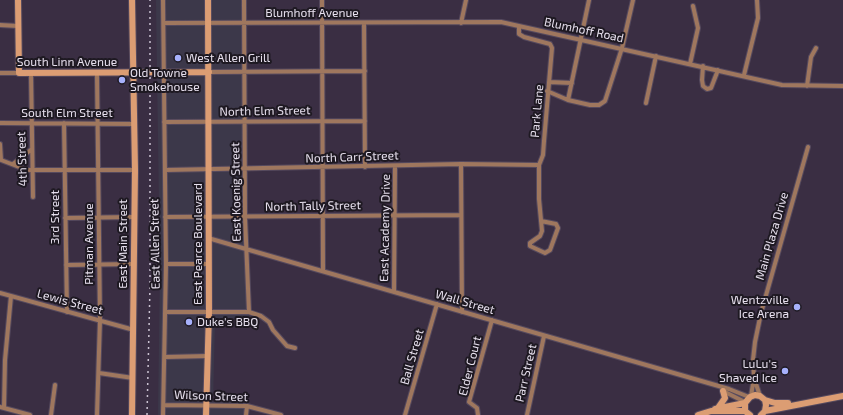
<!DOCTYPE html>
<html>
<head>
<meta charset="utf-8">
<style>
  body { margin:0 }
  canvas { display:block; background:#3a2e43 }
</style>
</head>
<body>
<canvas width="843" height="415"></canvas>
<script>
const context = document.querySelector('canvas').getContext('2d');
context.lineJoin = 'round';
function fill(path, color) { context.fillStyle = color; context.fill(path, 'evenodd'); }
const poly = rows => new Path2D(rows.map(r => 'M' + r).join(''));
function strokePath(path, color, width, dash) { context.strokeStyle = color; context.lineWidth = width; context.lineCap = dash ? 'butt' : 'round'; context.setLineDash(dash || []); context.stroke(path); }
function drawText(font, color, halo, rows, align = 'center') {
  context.font = font + ' "Exo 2",sans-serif'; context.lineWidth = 4; context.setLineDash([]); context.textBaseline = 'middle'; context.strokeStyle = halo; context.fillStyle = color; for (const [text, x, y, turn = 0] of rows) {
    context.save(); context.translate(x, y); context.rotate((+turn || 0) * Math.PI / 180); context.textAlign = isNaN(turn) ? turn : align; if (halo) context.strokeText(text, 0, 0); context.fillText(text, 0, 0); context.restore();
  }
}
fill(poly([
  [156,0,242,0,249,318,215,319,213,402,244,402,244,415,158,415,160,273]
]), '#3c384a');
const street = poly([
  [244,0,245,217,249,312],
  [322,0,323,271],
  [164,23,501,22,782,85,843,86],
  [364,23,365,167],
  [461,23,466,0],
  [0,25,18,26],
  [519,26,519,34,524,37,550,44,552,48,544,141,543,155,539,165,539,199,542,231,540,236,530,243,530,246,545,253,550,250,558,228,556,224,541,221],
  [690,64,698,28,693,6],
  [703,66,702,80,703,86,707,89,711,88,718,70],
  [31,72,33,197],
  [209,72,365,71],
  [0,73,19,73],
  [744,75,758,18,757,0],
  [549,82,572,83],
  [807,86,811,57,816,48],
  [547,91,568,100,590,105,599,105,605,101,622,48,633,0],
  [568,100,589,0],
  [646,103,656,56],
  [164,122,365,121],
  [0,123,134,124],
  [64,123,67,312],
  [0,144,1,160,27,170,135,170],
  [13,164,32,149],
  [461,164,462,312],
  [165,170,461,164,539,165],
  [165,217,461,215],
  [65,218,134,217],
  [208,238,729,389,749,397],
  [166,264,208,264],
  [66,265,134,264],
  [394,292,395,166],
  [0,293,134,330],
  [166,312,249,312,261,316,269,322,273,330,287,346,295,348],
  [165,357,208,356],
  [99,373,133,378],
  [723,391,745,402],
  [751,396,754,378],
  [760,396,754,378,753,360,755,342,761,313,808,147],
  [164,405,247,406,281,415],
  [0,407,30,415],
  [4,408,5,360,11,296],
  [51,415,55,385],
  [97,415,100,320,97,74],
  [163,415,166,264,163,0],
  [246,415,247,406],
  [405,415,437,304],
  [478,415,477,408,469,402,492,320],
  [527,415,544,336]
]);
const secondary = poly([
  [18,0,19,73,209,72],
  [765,400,775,403,788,403],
  [718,408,725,398,723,391],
  [715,409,745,403],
  [765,411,843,396],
  [132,415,135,170,132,0],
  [206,415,209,312,208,0],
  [698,415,711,411,745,411],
  [750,415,745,411,745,403,750,397,755,395,760,396,765,400,766,405,765,411,761,415]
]);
strokePath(street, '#564a5e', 6);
strokePath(secondary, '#564a5e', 8);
strokePath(street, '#9f775e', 4);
strokePath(secondary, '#dc9d73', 6);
strokePath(poly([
  [147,415,150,286,150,0]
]), '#cbc3d2', 1.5, [2, 4]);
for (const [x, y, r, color] of [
  [178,58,4,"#a7b1fc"],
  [122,80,4,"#a7b1fc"],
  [797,307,4,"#a7b1fc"],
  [189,322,4,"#a7b1fc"],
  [785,371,4,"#a7b1fc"]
]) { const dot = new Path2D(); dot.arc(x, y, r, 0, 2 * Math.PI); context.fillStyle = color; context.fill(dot); strokePath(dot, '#1e1922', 1.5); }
drawText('12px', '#e7e0ee', '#1e1922', [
  ["Blumhoff Avenue",312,13],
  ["Blumhoff Road",584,30,12],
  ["South Linn Avenue",67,62],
  ["North Elm Street",265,111,-1],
  ["Park Lane",537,111,-85],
  ["South Elm Street",67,113],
  ["North Carr Street",352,157,-2],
  ["4th Street",22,159,-92],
  ["East Koenig Street",236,192,-91],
  ["North Tally Street",313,206,-1],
  ["3rd Street",55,217,-90],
  ["East Academy Drive",385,228,-89],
  ["Main Plaza Drive",772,236,-74],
  ["Pitman Avenue",89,244,-90],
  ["East Main Street",123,244,-90],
  ["East Allen Street",155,244,-91],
  ["East Pearce Boulevard",198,244,-90],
  ["Lewis Street",70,302,15],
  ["Wall Street",465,302,16],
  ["Ball Street",412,357,-74],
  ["Elder Court",470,366,-76],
  ["Parr Street",526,373,-77],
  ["Wilson Street",211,396,2]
]);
drawText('12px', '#e7e0ee', '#1e1922', [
  ["West Allen Grill",186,58],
  ["Old Towne",130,73],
  ["Smokehouse",130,87],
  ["Wentzville",789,300,"right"],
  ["Ice Arena",789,314,"right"],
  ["Duke's BBQ",197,322],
  ["LuLu's",777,364,"right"],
  ["Shaved Ice",777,378,"right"]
], 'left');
</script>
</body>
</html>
